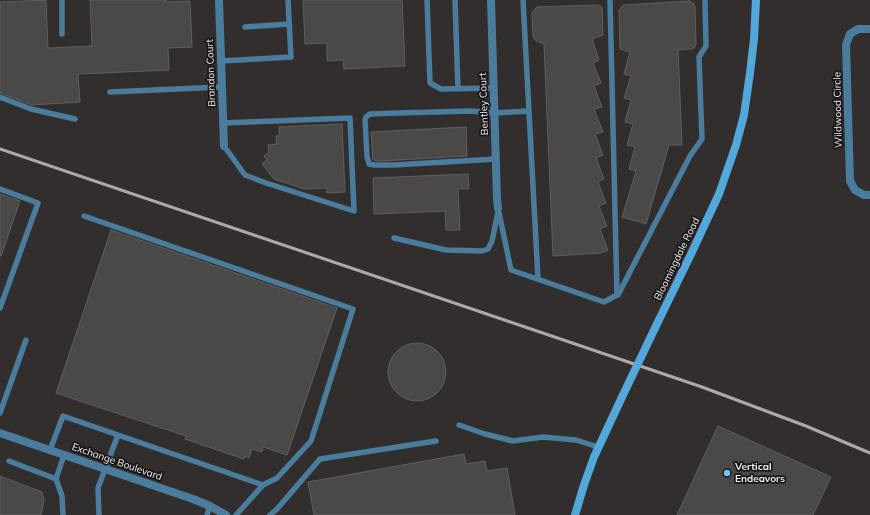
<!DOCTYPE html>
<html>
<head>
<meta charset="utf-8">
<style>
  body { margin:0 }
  canvas { display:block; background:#312e2d }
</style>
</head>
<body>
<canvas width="870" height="515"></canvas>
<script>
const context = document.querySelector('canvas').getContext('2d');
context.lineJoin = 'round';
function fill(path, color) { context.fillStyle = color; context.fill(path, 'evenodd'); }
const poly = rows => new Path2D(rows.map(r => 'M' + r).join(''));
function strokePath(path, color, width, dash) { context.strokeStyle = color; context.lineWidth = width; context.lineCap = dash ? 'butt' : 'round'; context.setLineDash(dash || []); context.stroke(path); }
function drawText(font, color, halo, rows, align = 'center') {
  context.font = font + ' Mulish,sans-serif'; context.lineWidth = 3.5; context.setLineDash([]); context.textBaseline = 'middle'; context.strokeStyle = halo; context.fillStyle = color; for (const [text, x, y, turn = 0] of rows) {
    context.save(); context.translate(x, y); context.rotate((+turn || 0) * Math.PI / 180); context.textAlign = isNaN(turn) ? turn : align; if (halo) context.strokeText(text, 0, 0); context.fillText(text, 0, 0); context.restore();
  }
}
const building = poly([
  [46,0,48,48,92,46,90,0,166,0,166,2,190,1,192,47,168,48,169,70,78,74,80,102,32,105,0,93,0,2,46,0],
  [303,0,402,0,405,66,344,69,343,60,327,61,327,43,305,44,303,0],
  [689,1,693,3,695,6,696,44,695,47,692,49,678,50,682,145,669,145,646,224,622,217,636,171,629,169,635,147,627,145,633,124,625,122,631,100,624,98,631,76,624,74,630,52,620,49,619,10,623,5,689,1],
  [597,5,602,7,603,35,592,39,599,60,593,63,601,83,594,86,602,107,594,109,603,132,595,134,603,155,596,158,604,179,598,182,606,203,599,206,607,226,600,229,608,250,601,253,553,256,544,44,535,40,533,36,532,13,536,8,538,7,597,5],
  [342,124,345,192,327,193,327,188,304,189,274,179,262,164,267,160,264,156,269,152,268,145,277,144,276,136,279,136,279,127,342,124],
  [466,127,467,156,382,161,373,160,371,132,466,127],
  [468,174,469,189,458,189,460,230,446,230,445,211,374,214,373,178,468,174],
  [0,194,20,201,1,256,0,256,0,194],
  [111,230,337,308,287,455,263,447,262,452,252,449,249,458,245,456,244,459,185,439,186,436,56,393,111,230],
  '388 372a29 29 0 1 1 58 0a29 29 0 1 1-58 0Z',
  [718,426,831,477,813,515,677,515,718,426],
  [464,454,466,464,485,461,487,471,507,468,515,515,314,515,308,482,464,454],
  [0,476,42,492,44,500,41,515,0,515,0,476]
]);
fill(building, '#4b4848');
strokePath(building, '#615e5d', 1);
strokePath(poly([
  [62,0,62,34],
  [427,0,430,83,441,89,494,88],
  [455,0,458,89],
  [523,0,538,279],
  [245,27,289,24],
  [221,61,291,57,288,0],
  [110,92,221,87],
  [0,97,31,109,75,119],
  [223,123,350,118,354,211,266,183,245,175,224,146],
  [496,159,394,165,374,165,369,164,367,156,365,120,366,117,370,114,397,113,471,111,494,113,529,111],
  [0,189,38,203,0,308],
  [498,208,511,270,604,302,617,295,610,0],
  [394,238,446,250,482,251,488,249,492,241,498,212],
  [618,295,690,156,702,139,699,57,706,46,705,0],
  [0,413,26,340],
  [459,425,485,434,513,441,543,437,576,440,598,447],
  [50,450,63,416,263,485,277,478,311,441,353,309,84,216],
  [9,461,56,479,64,455],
  [56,479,62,496,63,515],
  [99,515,98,488,105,469,118,435],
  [207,515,210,506],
  [236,515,263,485],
  [270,515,277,509,320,459,436,441]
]), '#4a7c9d', 5.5);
strokePath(poly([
  [219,0,224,146],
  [491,0,497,199,498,208],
  [870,29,858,29,850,34,846,45,850,181,855,190,864,195,870,195],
  [0,433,193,499,210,506,226,515]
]), '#4a7c9d', 8);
strokePath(poly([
  [655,328,692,252,719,194,736,145,744,115,750,73,754,39,756,0],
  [575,515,584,485,594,457,622,397]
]), '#53a8db', 8);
strokePath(poly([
  [0,149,702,387,806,426,870,453]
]), '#acaaa9', 3);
strokePath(poly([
  [622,397,655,328]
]), '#53a8db', 8);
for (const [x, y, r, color] of [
  [727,473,4,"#70c1f4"]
]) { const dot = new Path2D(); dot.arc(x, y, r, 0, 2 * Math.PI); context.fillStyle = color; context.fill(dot); strokePath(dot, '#181616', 1.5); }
drawText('10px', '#f1efef', '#181616', [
  ["Brandon Court",211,73,-92],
  ["Bentley Court",484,104,-92],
  ["Wildwood Circle",838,110,-91],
  ["Bloomingdale Road",677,259,-64],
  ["Exchange Boulevard",117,462,19]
]);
drawText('bold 10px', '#f1efef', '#181616', [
  ["Vertical",735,467],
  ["Endeavors",735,479]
], 'left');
</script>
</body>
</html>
